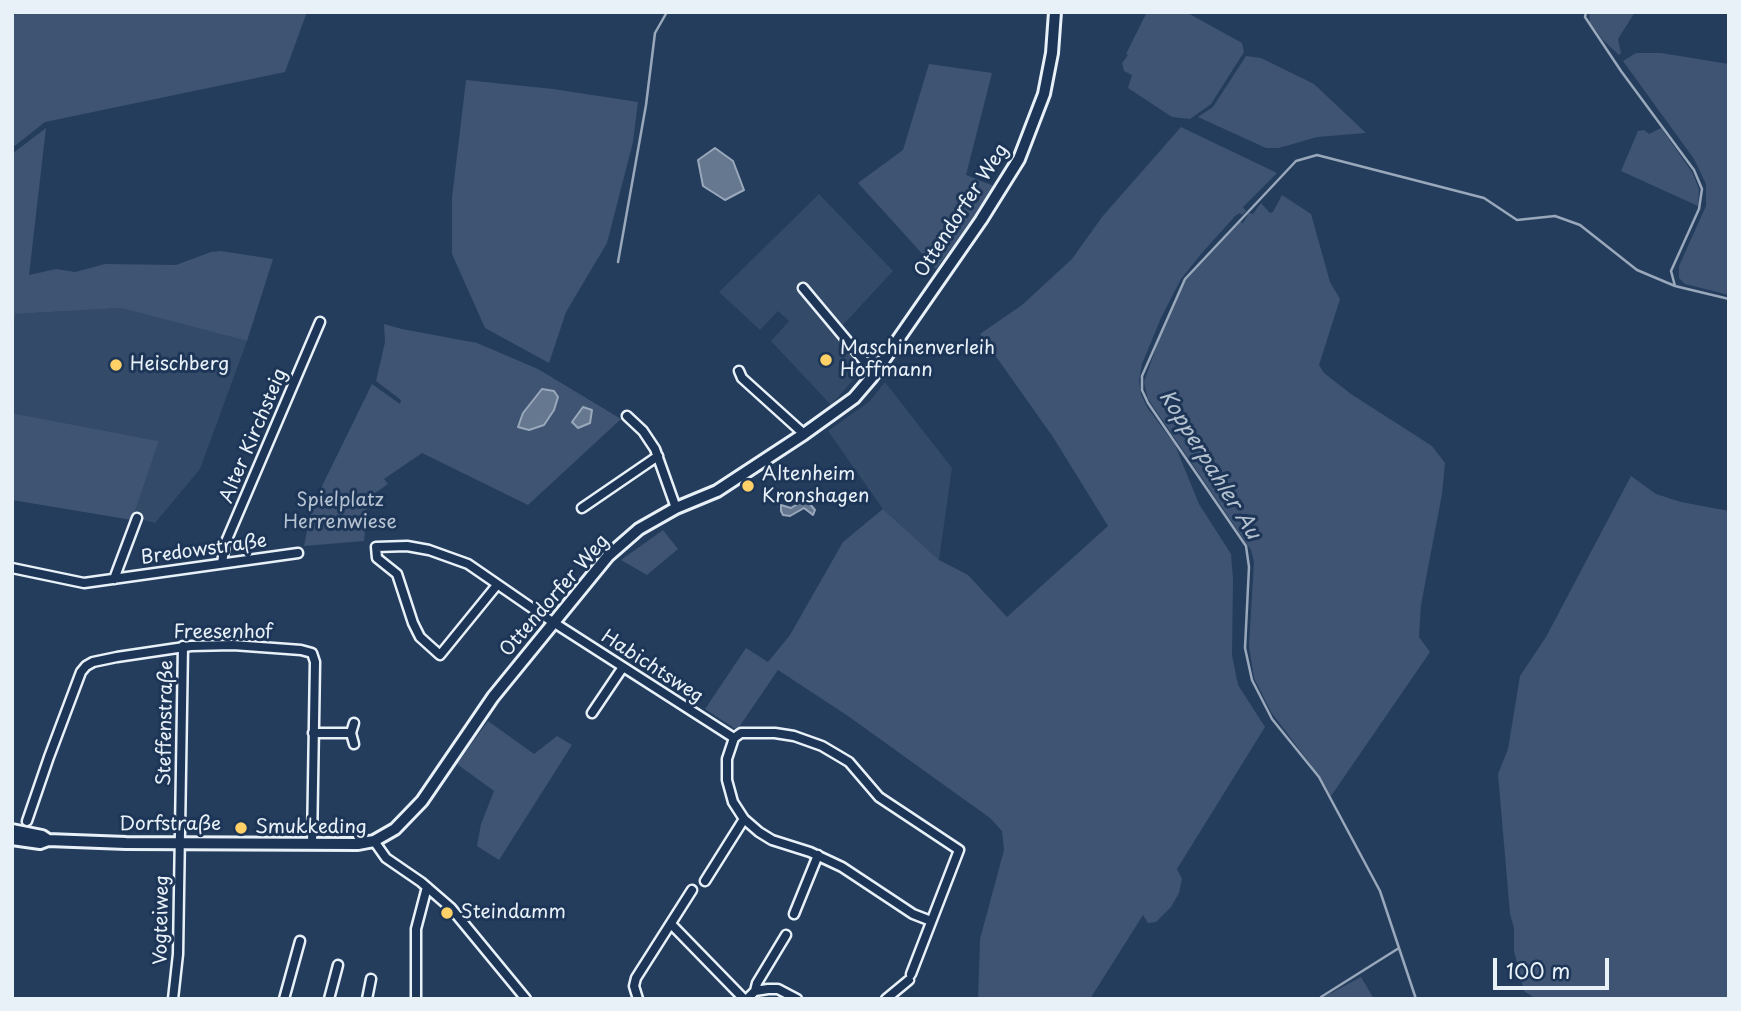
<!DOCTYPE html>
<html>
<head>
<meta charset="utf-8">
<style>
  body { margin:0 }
  #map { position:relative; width:1741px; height:1011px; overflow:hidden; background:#253d5d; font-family:"Playpen Sans",sans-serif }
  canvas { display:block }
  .frame { position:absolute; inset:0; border:14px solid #e8f1f8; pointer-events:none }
  .scale { position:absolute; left:1493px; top:958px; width:116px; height:32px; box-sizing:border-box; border:4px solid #e8f1f8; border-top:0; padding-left:9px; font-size:21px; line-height:24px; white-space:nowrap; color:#e8f1f8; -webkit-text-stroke:5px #1d3557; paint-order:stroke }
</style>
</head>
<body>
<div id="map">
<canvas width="1741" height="1011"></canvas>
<div class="frame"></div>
<div class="scale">100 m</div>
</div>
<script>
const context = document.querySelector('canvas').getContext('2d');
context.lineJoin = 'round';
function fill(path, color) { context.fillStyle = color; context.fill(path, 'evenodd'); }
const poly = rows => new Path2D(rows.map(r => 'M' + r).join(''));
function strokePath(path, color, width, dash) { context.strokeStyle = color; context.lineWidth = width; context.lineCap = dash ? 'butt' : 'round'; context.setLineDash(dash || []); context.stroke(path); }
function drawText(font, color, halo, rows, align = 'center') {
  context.font = font + ' "Playpen Sans",sans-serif'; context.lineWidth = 6; context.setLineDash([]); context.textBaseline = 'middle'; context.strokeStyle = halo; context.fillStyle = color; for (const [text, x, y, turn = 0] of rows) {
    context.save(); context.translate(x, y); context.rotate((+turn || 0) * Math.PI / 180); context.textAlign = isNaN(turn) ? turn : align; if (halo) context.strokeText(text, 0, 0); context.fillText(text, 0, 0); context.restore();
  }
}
fill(poly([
  [819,194,893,271,841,327,871,360,831,405,771,341,789,321,778,311,760,330,719,292],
  [122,308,247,341,200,469,155,523,133,517,159,441,12,413,14,314],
  [885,382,952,468,939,560,883,509,828,431,869,402]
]), '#334a68');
fill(poly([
  [25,12,307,12,285,72,45,122,12,148,12,15],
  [1147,12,1186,12,1242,43,1244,52,1211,104,1190,119,1172,117,1128,88,1132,75,1124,71,1122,63,1128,55,1126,54],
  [1589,12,1635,12,1618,39,1621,53,1619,55,1603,40,1590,22],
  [1636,53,1661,53,1729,64,1729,295,1685,284,1679,278,1679,266,1706,206,1706,184,1694,159,1623,61],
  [1246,56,1261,58,1314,84,1366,133,1317,137,1279,148,1266,148,1198,117,1213,107],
  [929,64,992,73,966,175,996,187,936,269,858,183,903,150],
  [466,80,553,89,638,102,633,142,607,243,566,312,549,363,485,328,452,254,452,198],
  [1181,127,1277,173,1243,207,1246,211,1242,215,1240,213,1236,215,1201,254,1181,279,1161,318,1142,364,1139,381,1141,394,1147,407,1175,445,1199,504,1231,554,1233,579,1232,655,1238,685,1265,727,1177,869,1182,879,1179,893,1171,907,1156,922,1148,923,1143,915,1090,999,978,999,980,939,1004,850,1002,831,990,818,848,716,778,670,737,730,705,709,746,648,768,662,790,635,843,542,883,509,939,560,968,575,1007,617,1108,526,1053,437,980,334,1022,305,1072,259,1102,217],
  [46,128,29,275,56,269,75,272,105,264,176,265,211,252,221,251,273,259,247,341,121,308,15,314,12,350,12,154],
  [1661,128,1692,172,1699,189,1698,206,1621,171,1638,131,1644,130,1649,134],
  [1282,195,1311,214,1330,282,1340,299,1319,365,1324,373,1351,394,1432,446,1445,463,1442,494,1421,605,1419,637,1430,652,1331,796,1320,777,1271,712,1254,678,1249,646,1254,562,1251,550,1148,399,1144,382,1159,339,1186,279,1240,222,1243,223,1249,213,1253,214,1261,203,1270,213,1273,212],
  [384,324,402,329,477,343,538,369,621,419,528,505,422,453,384,479,388,484,368,498,364,541,304,546,310,516,323,484,372,384,400,404,401,400,376,381,385,342],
  [12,413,159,441,132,520,12,500],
  [1631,476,1656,494,1681,502,1729,511,1729,999,1536,999,1524,991,1514,951,1514,928,1510,914,1498,774,1508,749,1520,676,1546,637],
  [663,530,678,549,647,575,621,560],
  [488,721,534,754,557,736,572,745,499,860,477,846,481,824,494,791,457,764],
  [1361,977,1374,999,1319,999,1322,998]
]), '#3e5472');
const water = poly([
  [715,148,733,161,744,190,725,200,703,186,698,160,715,148],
  [542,389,554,391,558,397,554,410,544,425,529,430,518,427,523,413,542,389],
  [583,407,592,410,590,423,578,428,572,422,583,407],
  [799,503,809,503,815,510,813,515,804,508,790,516,783,515,781,511,781,505,791,508,799,503]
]);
fill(water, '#657890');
strokePath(water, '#99a8ba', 2);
strokePath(poly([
  [1586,12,1585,17,1621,71,1694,170,1702,189,1699,209,1671,271,1675,286],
  [618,262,646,105,655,33,667,12],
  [1321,997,1399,948],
  [1416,999,1380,891,1319,777,1272,719,1252,680,1245,648,1249,567,1246,546,1148,403,1142,390,1142,376,1185,279,1296,161,1317,155,1484,198,1517,220,1555,216,1580,225,1637,270,1675,286,1729,299]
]), '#99a8ba', 2.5);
const minor = poly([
  [803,288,875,374],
  [739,371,742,378,804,434],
  [627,416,643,431,655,449,676,508],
  [582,508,658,456],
  [222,563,225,544,320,322],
  [12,568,84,583,298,553],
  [114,579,137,518],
  [497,585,440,655,420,637,413,623,397,574,377,558,376,547,407,546,429,550,468,564,542,615,734,738],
  [592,713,623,667],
  [313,733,351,733],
  [734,738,741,733,775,733,794,736,822,746,849,762,879,797,959,850,911,974],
  [734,738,727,759,727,780,733,802,744,819,759,832,772,840,810,852,842,867,913,914,931,921],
  [354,744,351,733,354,723],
  [27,821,49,757,81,672,86,666,93,662,117,657,191,646,233,645,301,650,312,653,315,662,312,844],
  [374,841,386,858,421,882,451,908,526,999],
  [705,881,744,819],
  [794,914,818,855],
  [671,924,744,999],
  [755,991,757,983,786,935],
  [173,999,178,954,183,646],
  [284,999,300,941],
  [329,999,338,965],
  [367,999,371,979],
  [416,999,416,929,427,887],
  [638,999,634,986,636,978,692,890],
  [747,999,755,991,768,989,778,989,797,999],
  [886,999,909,980]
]);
const major = poly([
  [12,830,42,836,48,840],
  [12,839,40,843,48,840,126,843,358,844,374,841,395,829,422,801,493,697,608,556,639,529,676,508,717,491,804,434,854,398,872,377,981,220,1019,159,1044,94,1052,53,1055,12]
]);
strokePath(minor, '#e8f1f8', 13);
strokePath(major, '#e8f1f8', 16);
strokePath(minor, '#1d3557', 8);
strokePath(major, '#1d3557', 10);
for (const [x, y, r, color] of [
  [826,360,7,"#ffd166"],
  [116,365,7,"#ffd166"],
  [748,486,7,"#ffd166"],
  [241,828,7,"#ffd166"],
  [447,913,7,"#ffd166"]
]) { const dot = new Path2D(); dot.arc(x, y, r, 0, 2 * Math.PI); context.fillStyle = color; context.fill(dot); strokePath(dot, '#1d3557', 2.5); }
drawText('19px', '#e8f1f8', '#1d3557', [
  ["Ottendorfer Weg",962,211,-57],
  ["Alter Kirchsteig",254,436,-67],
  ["Bredowstraße",204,550,-8],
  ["Ottendorfer Weg",555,596,-49],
  ["Freesenhof",223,633],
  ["Habichtsweg",652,667,33],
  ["Steffenstraße",166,723,-89],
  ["Dorfstraße",170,825],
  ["Vogteiweg",162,920,-89]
]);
drawText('19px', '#e8f1f8', '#1d3557', [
  ["Maschinenverleih",840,349],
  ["Hoffmann",840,371],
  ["Heischberg",130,365],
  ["Altenheim",762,475],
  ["Kronshagen",762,497],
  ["Smukkeding",255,828],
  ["Steindamm",461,913]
], 'left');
drawText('19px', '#b5c2d0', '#1d3557', [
  ["Spielplatz",340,501],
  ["Herrenwiese",340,523]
]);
drawText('italic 21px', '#b4c1ce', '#1d3557', [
  ["Kopperpahler Au",1209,465,58]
]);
</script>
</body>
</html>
